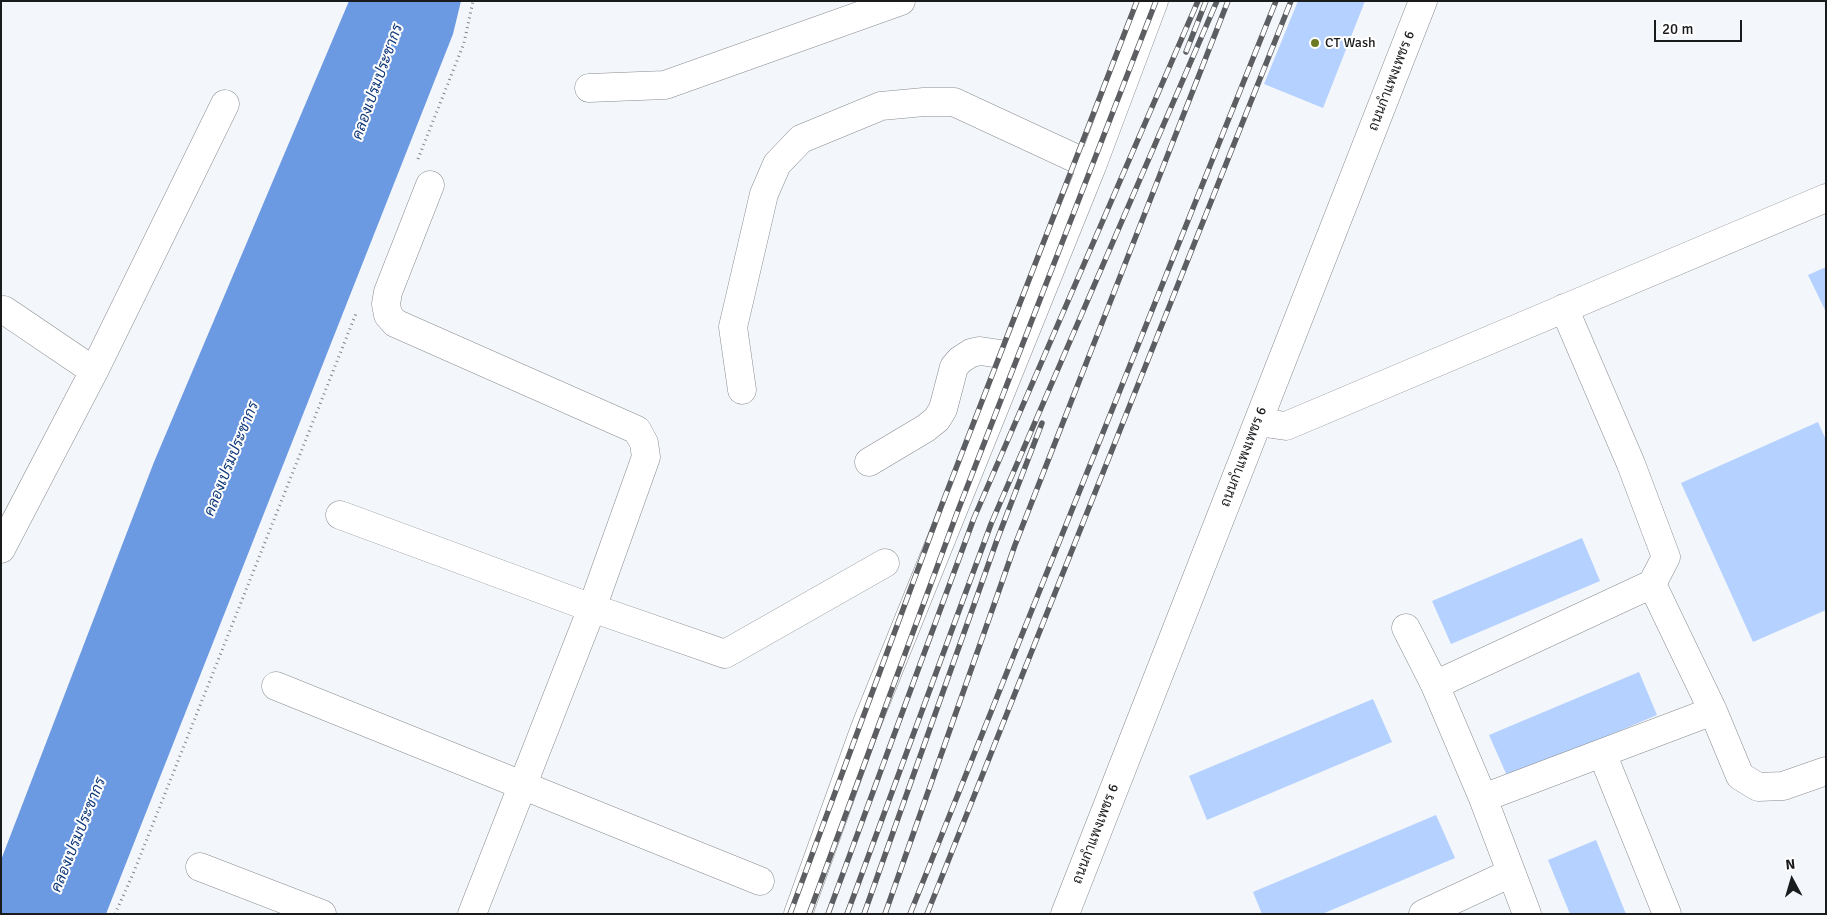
<!DOCTYPE html>
<html>
<head>
<meta charset="utf-8">
<style>
  body { margin:0 }
  #map { position:relative; width:1827px; height:915px; overflow:hidden; background:#f3f6fa; font-family:Signika,sans-serif }
  canvas { display:block }
  .frame { position:absolute; inset:0; border:2px solid #1a1b1d; pointer-events:none }
  .north { position:absolute; left:1767px; top:855px; width:50px; height:50px; -webkit-text-stroke:4px #fff; paint-order:stroke; rotate:354deg; font-size:14px; font-weight:700; line-height:20px; text-align:center; color:#1a1b1d }
  .north::after { content:''; display:block; margin:auto; width:18px; height:22px; background:#1a1b1d; clip-path:polygon(50% 0,100% 100%,50% 72%,0 100%) }
  .scale { position:absolute; left:1654px; top:20px; width:88px; height:22px; box-sizing:border-box; border:2px solid #1a1b1d; border-top:0; padding-left:6px; font-size:15px; line-height:18px; white-space:nowrap; color:#1a1b1d; -webkit-text-stroke:4px #fff; paint-order:stroke }
</style>
</head>
<body>
<div id="map">
<canvas width="1827" height="915"></canvas>
<div class="frame"></div>
<div class="north">N</div>
<div class="scale">20 m</div>
</div>
<script>
const context = document.querySelector('canvas').getContext('2d');
context.lineJoin = 'round';
function fill(path, color) { context.fillStyle = color; context.fill(path, 'evenodd'); }
const poly = rows => new Path2D(rows.map(r => 'M' + r).join(''));
function strokePath(path, color, width, dash) { context.strokeStyle = color; context.lineWidth = width; context.lineCap = dash ? 'butt' : 'round'; context.setLineDash(dash || []); context.stroke(path); }
function drawText(font, color, halo, rows, align = 'center') {
  context.font = font + ' Signika,Sarabun,sans-serif'; context.lineWidth = 4; context.setLineDash([]); context.textBaseline = 'middle'; context.strokeStyle = halo; context.fillStyle = color; for (const [text, x, y, turn = 0] of rows) {
    context.save(); context.translate(x, y); context.rotate((+turn || 0) * Math.PI / 180); context.textAlign = isNaN(turn) ? turn : align; if (halo) context.strokeText(text, 0, 0); context.fillText(text, 0, 0); context.restore();
  }
}
fill(poly([
  [349,1,461,1,453,34,106,914,1,914,1,860,154,462]
]), '#6b99e2');
fill(poly([
  [1298,1,1365,1,1323,108,1264,84],
  [1826,267,1826,312,1808,275],
  [1818,422,1826,440,1826,610,1753,642,1681,483],
  [1582,538,1600,581,1451,644,1432,601],
  [1639,672,1657,715,1508,778,1489,735],
  [1373,699,1392,742,1207,820,1189,776],
  [1436,815,1455,858,1322,914,1262,914,1253,892],
  [1596,840,1626,914,1570,914,1548,860]
]), '#b4d1ff');
const minor = poly([
  [589,88,665,85,901,1],
  [430,185,388,292,386,304,388,315,395,323,637,430,644,443,646,457,592,608,472,914],
  [4,310,94,371],
  [742,390,733,327,764,194,777,164,801,139,881,106,924,102,954,102,1092,166],
  [1258,422,1286,426,1826,198],
  [869,462,926,428,937,419,943,409,954,367,960,360,971,353,980,351,1014,356],
  [340,515,592,608,725,654,885,563],
  [1,549,94,371,225,104],
  [1652,584,1713,711,1740,776,1758,787,1783,786,1826,771],
  [1406,628,1435,685],
  [276,686,760,881],
  [1602,753,1667,914],
  [1483,798,1713,711],
  [200,867,322,914],
  [798,914,865,728,1092,166,1154,1],
  [1065,914,1423,1],
  [1423,914,1511,873],
  [1527,914,1483,798,1435,685,1652,584,1666,557,1631,464,1564,308]
]);
strokePath(minor, '#898b8f', 29);
strokePath(poly([
  [418,159,464,43,473,1],
  [115,914,133,874,357,311]
]), '#828487', 3, [1, 4]);
strokePath(minor, '#fff', 28);
const rail = poly([
  [1186,52,1206,1],
  [790,914,941,507,1137,1],
  [809,914,957,513,1156,1],
  [828,914,974,518,1198,1],
  [847,914,991,524,1217,1],
  [864,914,997,540,1042,423],
  [885,914,1015,545,1228,1],
  [910,914,1276,1],
  [927,914,1291,1]
]);
strokePath(rail, '#5c5e61', 5.5);
strokePath(rail, '#fff', 4, [11]);
for (const [x, y, r, color] of [
  [1315,43,5,"#6e7925"]
]) { const dot = new Path2D(); dot.arc(x, y, r, 0, 2 * Math.PI); context.fillStyle = color; context.fill(dot); strokePath(dot, '#fff', 2); }
drawText('14px', '#1a1b1d', '#fff', [
  ["CT Wash",1325,43]
], 'left');
drawText('14px', '#1a1b1d', '#fff', [
  ["ถนนกำแพงเพชร 6",1392,81,-69],
  ["ถนนกำแพงเพชร 6",1244,457,-69],
  ["ถนนกำแพงเพชร 6",1096,834,-69]
]);
drawText('italic 15px', '#0e3879', '#fff', [
  ["คลองเปรมประชากร",378,82,-70],
  ["คลองเปรมประชากร",232,459,-68],
  ["คลองเปรมประชากร",79,835,-68]
]);
</script>
</body>
</html>
